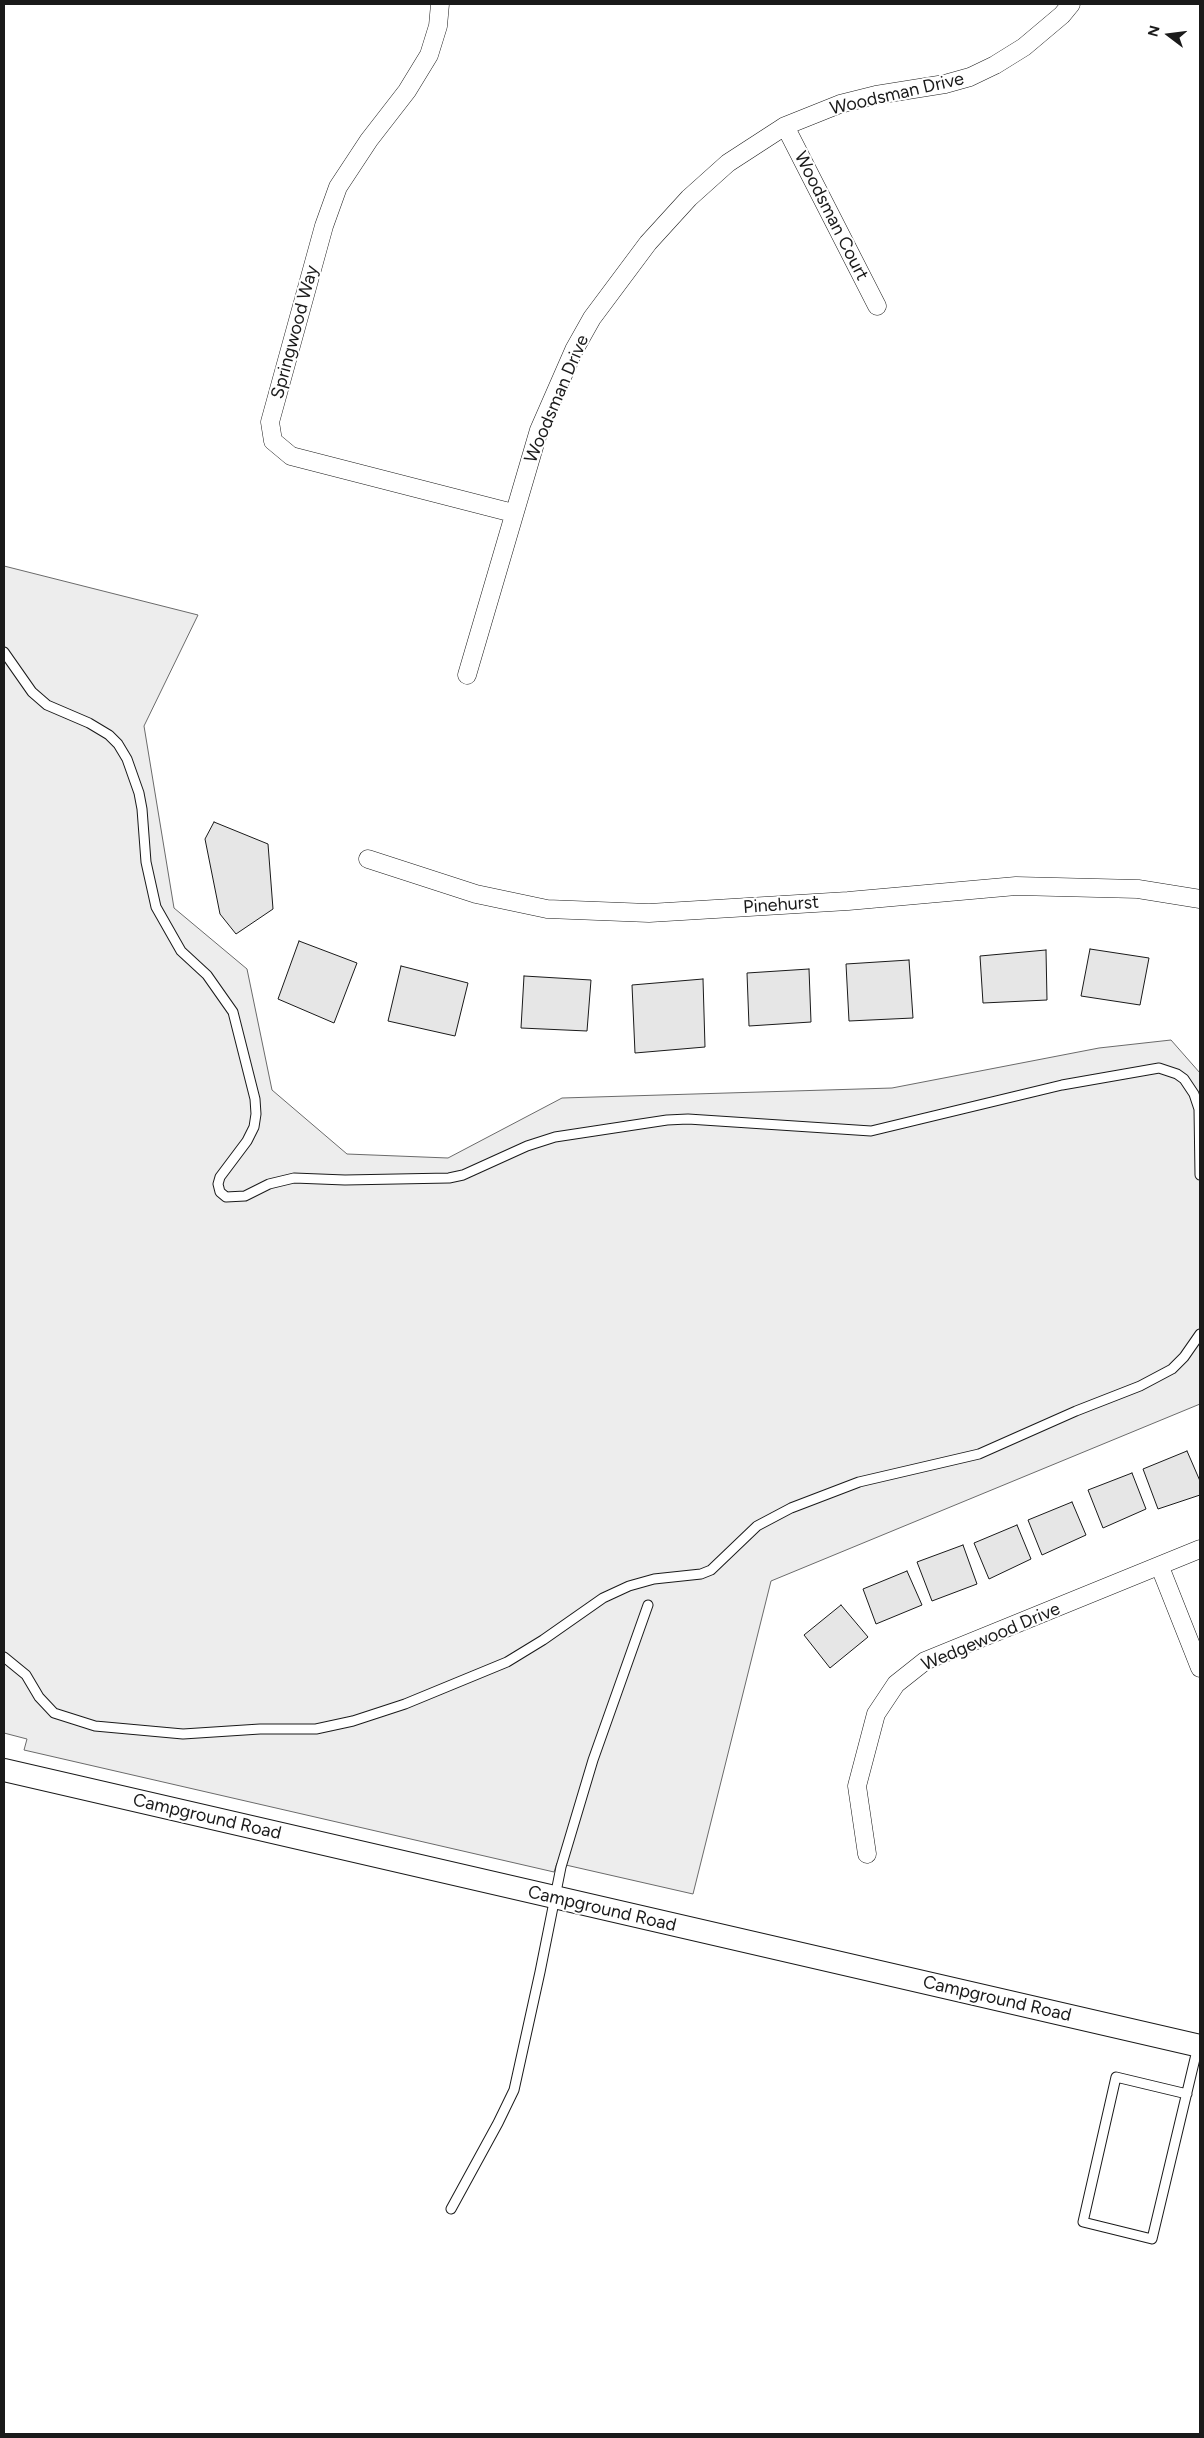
<!DOCTYPE html>
<html>
<head>
<meta charset="utf-8">
<style>
  body { margin:0 }
  #map { position:relative; width:1204px; height:2438px; overflow:hidden; background:#fff; font-family:Figtree,sans-serif }
  canvas { display:block }
  .frame { position:absolute; inset:0; border:5px solid #1a1a1a; pointer-events:none }
  .north { position:absolute; left:1144px; top:10px; width:50px; height:50px; -webkit-text-stroke:4px #fff; paint-order:stroke; rotate:285deg; font-size:14px; font-weight:700; line-height:20px; text-align:center; color:#1a1a1a }
  .north::after { content:''; display:block; margin:auto; width:18px; height:22px; background:#1a1a1a; clip-path:polygon(50% 0,100% 100%,50% 72%,0 100%) }
</style>
</head>
<body>
<div id="map">
<canvas width="1204" height="2438"></canvas>
<div class="frame"></div>
<div class="north">N</div>
</div>
<script>
const context = document.querySelector('canvas').getContext('2d');
context.lineJoin = 'round';
function fill(path, color) { context.fillStyle = color; context.fill(path, 'evenodd'); }
const poly = rows => new Path2D(rows.map(r => 'M' + r).join(''));
function strokePath(path, color, width, dash) { context.strokeStyle = color; context.lineWidth = width; context.lineCap = dash ? 'butt' : 'round'; context.setLineDash(dash || []); context.stroke(path); }
function drawText(font, color, halo, rows, align = 'center') {
  context.font = font + ' Figtree,sans-serif'; context.lineWidth = 4; context.setLineDash([]); context.textBaseline = 'middle'; context.strokeStyle = halo; context.fillStyle = color; for (const [text, x, y, turn = 0] of rows) {
    context.save(); context.translate(x, y); context.rotate((+turn || 0) * Math.PI / 180); context.textAlign = isNaN(turn) ? turn : align; if (halo) context.strokeText(text, 0, 0); context.fillText(text, 0, 0); context.restore();
  }
}
const built = poly([
  [4,566,198,615,144,726,174,908,247,969,272,1090,347,1154,448,1158,562,1098,892,1088,1099,1048,1171,1040,1200,1073,1200,1404,771,1581,693,1894,557,1863,554,1872,24,1750,27,1739,4,1733,4,566]
]);
fill(built, '#ededed');
strokePath(built, '#6a6a6a', 1);
const building = poly([
  [214,822,268,844,273,909,236,934,220,914,205,839,214,822],
  [299,941,357,963,334,1023,278,999,299,941],
  [1090,949,1149,958,1140,1005,1081,996,1090,949],
  [1046,950,1047,1000,983,1003,980,956,1046,950],
  [909,960,913,1018,849,1021,846,964,909,960],
  [401,966,468,983,455,1036,388,1021,401,966],
  [809,969,811,1022,749,1026,747,973,809,969],
  [524,976,591,980,587,1031,521,1028,524,976],
  [703,979,705,1047,635,1053,632,985,703,979],
  [1187,1451,1200,1481,1200,1495,1158,1509,1143,1469,1187,1451],
  [1132,1473,1146,1509,1103,1528,1088,1490,1132,1473],
  [1072,1502,1086,1535,1042,1555,1028,1520,1072,1502],
  [1017,1525,1031,1559,989,1579,974,1543,1017,1525],
  [963,1545,977,1584,932,1601,917,1562,963,1545],
  [907,1571,922,1605,876,1624,863,1589,907,1571],
  [841,1605,868,1637,830,1668,804,1635,841,1605]
]);
fill(building, '#e6e6e6');
strokePath(building, '#1a1a1a', 1);
const service = poly([
  [4,652,32,692,47,705,89,723,109,735,118,744,127,759,139,793,142,809,146,862,156,907,181,951,207,975,233,1012,255,1099,256,1114,254,1127,247,1141,220,1177,218,1184,220,1192,226,1197,245,1196,269,1184,294,1178,345,1180,449,1178,463,1175,527,1146,555,1137,667,1120,688,1119,871,1131,1062,1085,1159,1068,1177,1074,1184,1079,1194,1094,1199,1109,1200,1175],
  [4,1657,26,1675,39,1697,54,1713,95,1726,183,1734,260,1729,316,1729,353,1721,405,1704,507,1662,543,1640,603,1598,629,1586,654,1579,701,1574,711,1570,757,1526,791,1508,859,1482,979,1454,1076,1411,1140,1386,1172,1369,1184,1357,1200,1334],
  [1187,2094,1116,2077,1083,2222,1152,2239,1198,2046],
  [451,2209,498,2123,514,2090,540,1972,561,1867,593,1760,648,1605]
]);
const minor = poly([
  [440,4,438,26,429,55,407,91,369,140,338,187,324,226,270,422,273,441,291,456,513,513],
  [785,126,877,306],
  [467,675,539,430,574,350,592,318,648,243,689,198,728,163,785,126,840,104,876,95,945,84,970,77,995,65,1024,47,1062,15,1071,4],
  [368,859,476,894,547,909,649,913,848,901,1016,886,1138,889,1200,899],
  [1160,1567,1200,1668],
  [867,1854,857,1786,876,1714,896,1684,925,1661,1200,1549]
]);
const tertiary = poly([
  [4,1770,1200,2046]
]);
strokePath(service, '#1a1a1a', 11);
strokePath(minor, '#1a1a1a', 19);
strokePath(tertiary, '#1a1a1a', 24);
strokePath(service, '#fff', 9);
strokePath(minor, '#fff', 18);
strokePath(tertiary, '#fff', 22);
drawText('18px', '#1a1a1a', '#fff', [
  ["Woodsman Drive",897,94,-13],
  ["Woodsman Court",831,216,63],
  ["Springwood Way",295,332,-75],
  ["Woodsman Drive",557,399,-67],
  ["Pinehurst",781,905,-4],
  ["Wedgewood Drive",991,1637,-23],
  ["Campground Road",207,1817,13],
  ["Campground Road",602,1909,13],
  ["Campground Road",997,1999,13]
]);
</script>
</body>
</html>
